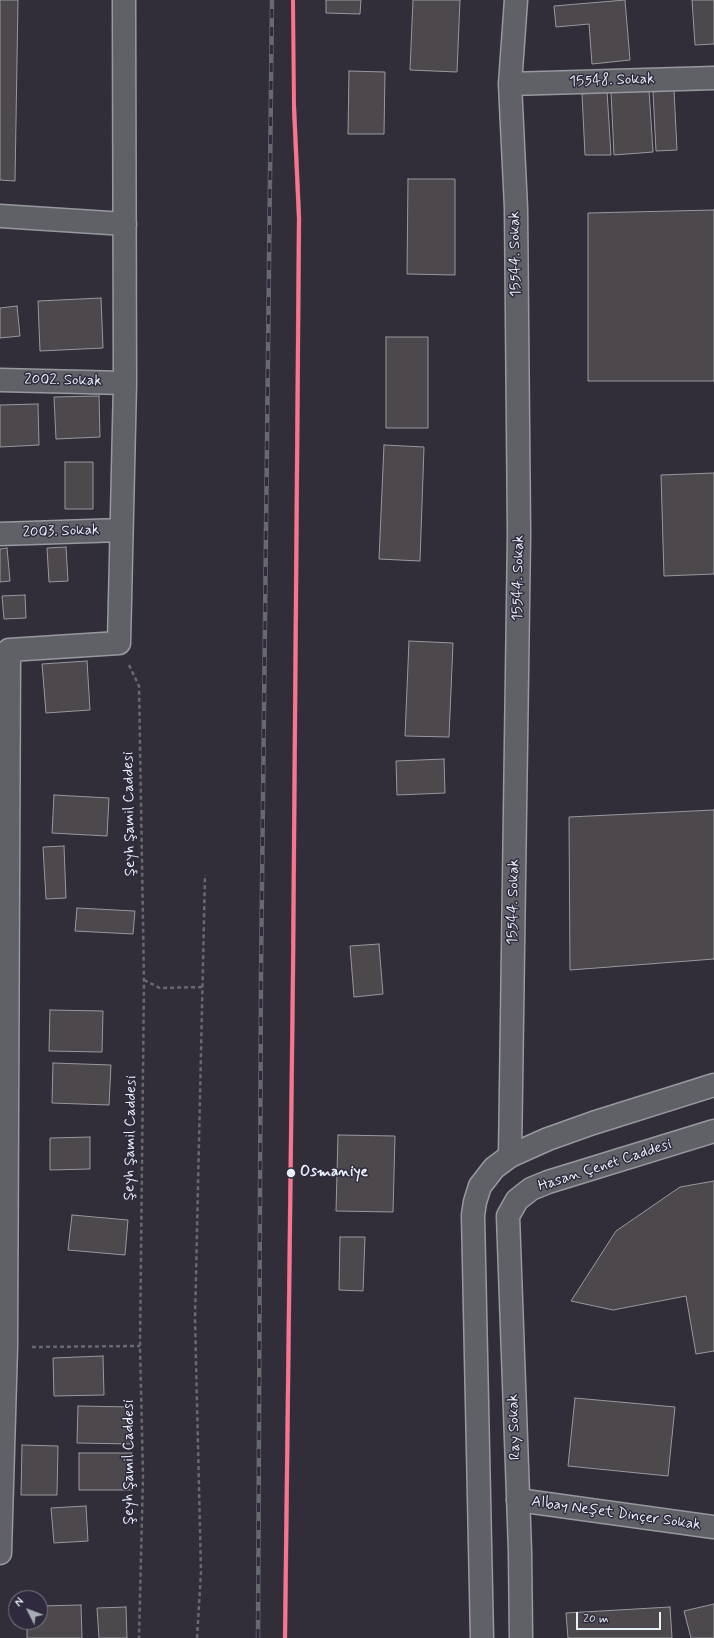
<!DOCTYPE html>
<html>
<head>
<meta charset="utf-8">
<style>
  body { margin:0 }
  #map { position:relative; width:714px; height:1638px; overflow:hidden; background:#312e39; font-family:Mynerve,sans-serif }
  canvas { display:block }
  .north { position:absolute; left:8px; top:1590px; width:40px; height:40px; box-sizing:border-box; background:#2f2a3d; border:1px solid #797a88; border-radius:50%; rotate:312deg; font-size:11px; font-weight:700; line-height:16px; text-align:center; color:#e8f1f8 }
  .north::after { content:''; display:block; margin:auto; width:14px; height:18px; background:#a8adb5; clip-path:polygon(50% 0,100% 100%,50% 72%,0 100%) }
  .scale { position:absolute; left:576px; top:1612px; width:85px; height:18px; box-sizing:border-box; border:2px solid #e8f1f8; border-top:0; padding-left:5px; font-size:12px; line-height:14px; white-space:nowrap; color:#e8f1f8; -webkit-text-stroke:3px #2f2a3d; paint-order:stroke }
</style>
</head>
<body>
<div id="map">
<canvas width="714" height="1638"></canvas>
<div class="north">N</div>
<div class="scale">20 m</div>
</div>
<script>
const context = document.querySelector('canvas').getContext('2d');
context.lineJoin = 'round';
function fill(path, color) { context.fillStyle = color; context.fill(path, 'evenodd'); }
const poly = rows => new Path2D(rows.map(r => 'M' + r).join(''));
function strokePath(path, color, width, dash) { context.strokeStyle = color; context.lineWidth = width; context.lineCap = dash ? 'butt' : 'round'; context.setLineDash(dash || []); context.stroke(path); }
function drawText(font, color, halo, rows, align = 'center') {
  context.font = font + ' Mynerve,sans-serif'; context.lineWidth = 3; context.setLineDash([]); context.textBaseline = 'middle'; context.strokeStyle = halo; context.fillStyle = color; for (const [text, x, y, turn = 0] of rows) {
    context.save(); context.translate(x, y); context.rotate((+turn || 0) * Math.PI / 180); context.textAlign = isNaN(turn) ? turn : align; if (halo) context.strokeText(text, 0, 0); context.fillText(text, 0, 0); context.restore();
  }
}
const building = poly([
  [0,0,18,0,15,181,0,180,0,0],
  [326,0,361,0,360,14,326,13,326,0],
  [413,0,460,0,457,72,410,70,413,0],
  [625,0,630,60,592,64,589,24,556,27,554,6,625,0],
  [692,0,714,0,714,44,695,45,692,0],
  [349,71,385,72,384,134,348,134,349,71],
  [649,90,653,152,614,155,611,92,649,90],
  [674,90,677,150,656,151,653,92,674,90],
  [607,91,611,155,585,155,582,94,607,91],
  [408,179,455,179,455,275,407,274,408,179],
  [714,210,714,381,588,381,588,213,714,210],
  [101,298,103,348,40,351,38,301,101,298],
  [17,306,20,336,0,338,0,308,17,306],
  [386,337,428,337,428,428,386,428,386,337],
  [99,396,100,437,56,439,54,397,99,396],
  [38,404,39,445,0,447,0,405,38,404],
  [384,445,424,447,420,561,379,559,384,445],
  [65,462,93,462,93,509,65,509,65,462],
  [714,473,714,574,664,576,661,475,714,473],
  [66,547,68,581,49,582,47,548,66,547],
  [7,548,10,581,0,582,0,549,7,548],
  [25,595,26,618,4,619,2,596,25,595],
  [409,641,453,643,449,737,405,736,409,641],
  [87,661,90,710,46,713,42,664,87,661],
  [444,759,445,793,397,795,396,761,444,759],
  [54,795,109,798,107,836,52,833,54,795],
  [714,810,714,959,570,970,569,817,714,810],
  [64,846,66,898,46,899,43,847,64,846],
  [77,908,135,911,133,934,75,931,77,908],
  [379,944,383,994,354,997,350,946,379,944],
  [50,1010,103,1011,102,1052,49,1051,50,1010],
  [53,1063,111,1065,109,1105,52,1103,53,1063],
  [338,1135,395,1136,393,1212,336,1211,338,1135],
  [90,1137,90,1169,50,1170,50,1138,90,1137],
  [714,1181,714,1351,696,1354,686,1296,613,1310,571,1301,616,1231,680,1187,714,1181],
  [72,1215,128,1220,125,1255,68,1250,72,1215],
  [340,1237,365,1237,363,1291,339,1290,340,1237],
  [103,1356,104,1395,54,1396,53,1358,103,1356],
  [575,1398,675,1407,668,1476,568,1466,575,1398],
  [78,1406,132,1407,131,1444,77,1443,78,1406],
  [22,1445,58,1446,57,1495,21,1495,22,1445],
  [79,1453,132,1453,132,1490,79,1490,79,1453],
  [86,1506,88,1541,54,1543,51,1508,86,1506],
  [714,1604,714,1638,691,1638,684,1611,714,1604],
  [81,1605,82,1638,27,1638,27,1622,40,1622,40,1606,81,1605],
  [126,1607,127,1638,99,1638,97,1608,126,1607],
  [670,1607,672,1638,568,1638,566,1613,670,1607]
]);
fill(building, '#4c484c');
strokePath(building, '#98999f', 1);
const street = poly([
  [510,84,714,78],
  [0,216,125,224],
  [0,380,125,383],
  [0,534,121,530],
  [510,1156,519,535,516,208,510,84,516,0],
  [518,1500,714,1527],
  [0,1553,6,1347,9,650,119,643,125,383,124,0]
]);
const secondary = poly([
  [482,1638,473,1215,475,1202,480,1186,494,1168,510,1156,548,1139,593,1123,714,1085],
  [521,1638,520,1551,508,1216,517,1200,531,1189,548,1182,714,1131]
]);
strokePath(street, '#98999f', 25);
strokePath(secondary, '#98999f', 25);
strokePath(poly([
  [129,665,139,686,144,980,140,1346,143,1476,139,1638],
  [144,980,160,988,204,987],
  [32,1347,140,1346],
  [197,1638,201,1572,195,1319,205,875]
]), '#68686f', 2.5, [4, 3]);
strokePath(street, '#606067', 22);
strokePath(secondary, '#606067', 22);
const rail = poly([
  [258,1638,261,975,272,0],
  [285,1638,293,972,299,218,294,107]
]);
strokePath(rail, '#68686f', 4.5);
strokePath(rail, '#2f2a3d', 3, [9]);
strokePath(poly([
  [285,1638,293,972,299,218,294,107,293,0]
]), '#fc738d', 4);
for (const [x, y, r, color] of [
  [291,1173,5,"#e8f1f8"]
]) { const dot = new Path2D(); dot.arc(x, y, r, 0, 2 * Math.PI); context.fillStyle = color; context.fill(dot); strokePath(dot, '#2f2a3d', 1.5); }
drawText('15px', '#e8f1f8', '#2f2a3d', [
  ["15548. Sokak",612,81,-2],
  ["15544. Sokak",516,254,-91],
  ["2002. Sokak",63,381,1],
  ["2003. Sokak",61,532,-2],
  ["15544. Sokak",519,578,-89],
  ["Şeyh Şamil Caddesi",130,814,-91],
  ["15544. Sokak",514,902,-89],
  ["Şeyh Şamil Caddesi",131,1138,-89],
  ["Hasan Çenet Caddesi",605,1166,-18],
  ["Ray Sokak",515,1427,-92],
  ["Şeyh Şamil Caddesi",130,1462,-90],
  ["Albay Neşet Dinçer Sokak",616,1514,8]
]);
drawText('bold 15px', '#e8f1f8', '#2f2a3d', [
  ["Osmaniye",300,1173]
], 'left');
</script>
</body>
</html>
